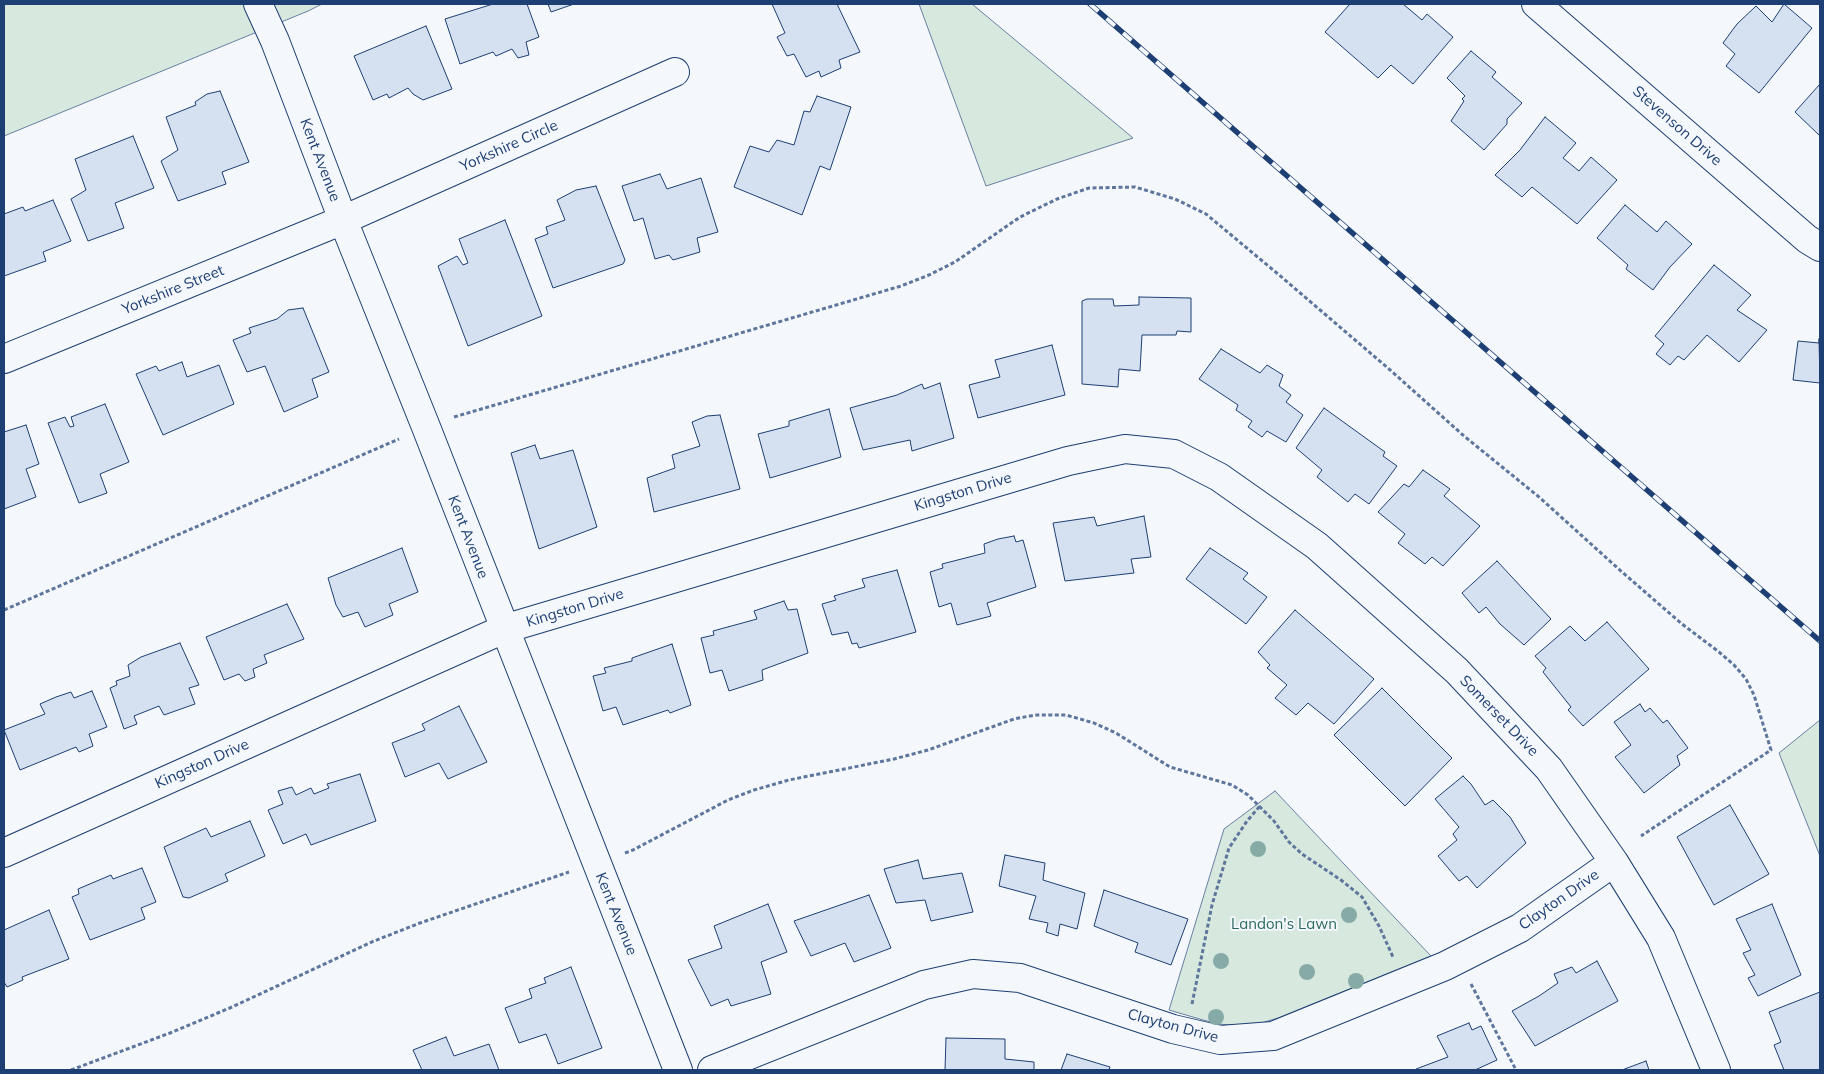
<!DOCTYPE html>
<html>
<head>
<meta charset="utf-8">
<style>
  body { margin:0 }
  #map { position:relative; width:1824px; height:1074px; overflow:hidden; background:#f4f7fb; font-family:Mulish,sans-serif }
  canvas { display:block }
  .frame { position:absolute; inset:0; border:5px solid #1d3f73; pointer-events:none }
</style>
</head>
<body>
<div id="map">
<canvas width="1824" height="1074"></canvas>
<div class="frame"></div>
</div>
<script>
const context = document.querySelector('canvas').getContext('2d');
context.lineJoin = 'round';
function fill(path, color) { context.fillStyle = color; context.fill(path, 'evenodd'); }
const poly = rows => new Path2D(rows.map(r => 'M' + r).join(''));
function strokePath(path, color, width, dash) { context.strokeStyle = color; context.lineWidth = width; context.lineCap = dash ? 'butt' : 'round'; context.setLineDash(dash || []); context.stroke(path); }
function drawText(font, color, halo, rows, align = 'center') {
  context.font = font + ' Mulish,sans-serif'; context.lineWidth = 4; context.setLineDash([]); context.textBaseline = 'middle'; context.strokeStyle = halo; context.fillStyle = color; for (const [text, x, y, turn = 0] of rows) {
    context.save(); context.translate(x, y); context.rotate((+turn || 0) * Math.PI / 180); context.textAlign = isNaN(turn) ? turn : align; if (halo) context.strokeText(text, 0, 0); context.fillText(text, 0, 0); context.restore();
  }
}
const green = poly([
  [6,4,322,4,308,11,4,136,4,5,6,4],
  [919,4,972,4,1133,138,986,186,919,4],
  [1820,720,1820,856,1779,753,1820,720],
  [1275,791,1431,956,1278,1018,1258,1024,1239,1026,1219,1024,1203,1020,1169,1010,1224,829,1275,791]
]);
fill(green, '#d7e8df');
strokePath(green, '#687fa3', 1);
const building = poly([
  [493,4,527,4,539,37,526,42,529,55,518,58,512,49,496,56,493,52,460,64,445,19,493,4],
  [548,4,574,4,551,12,548,4],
  [772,4,837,4,860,52,839,60,841,68,821,77,819,71,806,77,794,54,787,56,777,37,785,33,772,4],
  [1350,4,1403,4,1422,20,1427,14,1453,37,1413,84,1391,65,1378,78,1325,32,1350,4],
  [1784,4,1812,28,1759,93,1726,66,1735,54,1723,43,1737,24,1756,6,1772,22,1784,4],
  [426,26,452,89,423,100,413,94,408,88,389,98,387,94,373,100,354,56,426,26],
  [1471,51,1496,72,1492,77,1522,103,1507,119,1507,124,1484,150,1451,121,1464,101,1462,99,1465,96,1447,78,1471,51],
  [1820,84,1820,136,1795,112,1820,84],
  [220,91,249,162,222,172,226,184,178,201,161,161,178,150,166,117,196,105,195,102,207,94,220,91],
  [817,96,851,107,830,170,820,166,802,215,734,187,750,146,769,152,777,140,794,145,804,111,810,112,817,96],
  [1545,117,1576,143,1563,158,1579,171,1591,157,1617,180,1577,224,1532,187,1522,197,1495,175,1520,150,1545,117],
  [133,136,154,188,115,203,124,228,88,241,71,199,86,190,75,159,133,136],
  [660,174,667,189,701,178,718,232,697,238,700,252,673,260,669,255,655,259,643,218,634,221,622,186,660,174],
  [596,186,625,260,623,264,553,288,535,239,548,234,546,227,565,220,557,200,576,190,596,186],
  [53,200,71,241,43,252,46,261,4,276,4,214,23,207,25,211,53,200],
  [1625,205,1657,232,1666,221,1692,244,1670,267,1653,290,1626,269,1628,265,1597,238,1625,205],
  [505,220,542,316,468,346,438,266,457,256,463,265,468,263,459,239,505,220],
  [1714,265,1751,295,1737,310,1767,330,1739,362,1707,335,1684,360,1678,356,1670,365,1656,354,1664,344,1655,336,1714,265],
  [1139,297,1191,298,1191,332,1177,331,1176,335,1142,335,1140,371,1119,369,1118,387,1082,384,1082,301,1087,299,1113,299,1114,306,1139,305,1139,297],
  [303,308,329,372,312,379,318,397,284,412,265,366,247,372,233,340,251,333,249,328,277,319,288,310,303,308],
  [1819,339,1820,383,1793,380,1798,341,1819,343,1819,339],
  [1052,345,1065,395,978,418,969,385,1000,377,995,360,1052,345],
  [1221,349,1260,373,1267,365,1283,375,1279,386,1291,395,1286,402,1303,415,1286,442,1267,431,1262,437,1248,427,1252,421,1236,410,1238,405,1199,379,1221,349],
  [182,362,187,377,219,365,234,404,163,435,136,374,156,366,159,371,182,362],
  [940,383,954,438,912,451,910,440,863,450,850,408,897,395,922,384,924,389,940,383],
  [105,404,129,462,100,474,107,493,79,503,48,423,65,417,70,427,74,426,71,417,105,404],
  [1324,408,1385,452,1383,456,1397,466,1369,504,1355,494,1348,502,1317,477,1322,470,1296,448,1324,408],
  [829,409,841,457,770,478,758,434,789,426,789,421,829,409],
  [720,415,740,489,654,512,647,478,675,468,672,455,700,446,692,422,707,416,720,415],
  [26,425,39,464,26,469,36,497,4,509,4,432,26,425],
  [535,445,540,459,573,450,597,527,539,549,511,453,535,445],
  [1423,470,1450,489,1444,496,1480,526,1443,566,1432,557,1425,564,1398,543,1405,534,1378,512,1404,484,1409,487,1423,470],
  [1144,516,1151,557,1131,559,1134,573,1065,581,1053,523,1094,517,1097,526,1144,516],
  [1014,536,1016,542,1023,540,1036,587,987,603,991,616,957,625,951,603,939,607,930,572,943,568,942,564,985,553,984,544,998,539,1014,536],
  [402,548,418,592,389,604,393,615,365,627,358,612,343,617,336,605,328,578,402,548],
  [1210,548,1248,573,1243,579,1267,597,1246,624,1186,579,1210,548],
  [1497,561,1551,619,1524,645,1500,624,1486,607,1479,613,1462,593,1497,561],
  [897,570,916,632,859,648,857,643,852,644,848,632,832,635,822,604,836,600,834,596,865,587,862,579,897,570],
  [784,601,788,610,797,609,808,653,762,670,763,680,729,691,722,670,710,673,701,638,714,635,713,631,757,619,754,611,784,601],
  [287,604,304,639,264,655,267,663,253,669,255,677,245,681,239,674,224,680,206,637,287,604],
  [1295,610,1374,679,1334,724,1308,703,1296,715,1275,698,1287,685,1267,668,1270,665,1258,652,1295,610],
  [1607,622,1649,669,1583,726,1568,710,1571,707,1543,672,1546,668,1535,656,1570,626,1585,641,1607,622],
  [180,643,199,685,189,688,195,704,164,715,159,706,134,716,137,724,124,729,110,688,117,685,116,681,130,676,128,665,141,657,180,643],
  [672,644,691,705,670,713,668,710,623,725,616,707,603,711,593,676,606,673,604,668,632,661,632,658,672,644],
  [1382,688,1452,758,1405,806,1334,735,1382,688],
  [92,691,107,727,89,734,93,746,79,752,76,747,20,770,4,730,45,714,40,704,56,697,71,692,74,698,92,691],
  [1640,704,1645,712,1650,708,1663,723,1667,720,1688,748,1677,756,1680,765,1644,793,1615,757,1631,745,1614,722,1640,704],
  [459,706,487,762,448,779,439,763,405,777,392,743,425,730,422,724,459,706],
  [360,774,376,821,311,845,306,834,283,844,268,810,283,804,278,791,292,787,296,795,311,788,314,794,329,788,327,784,360,774],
  [1463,776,1471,784,1485,805,1493,800,1510,817,1526,843,1477,888,1467,876,1459,881,1438,856,1457,840,1453,834,1459,827,1435,799,1463,776],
  [1730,805,1769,874,1714,905,1677,837,1730,805],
  [250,821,265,856,225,874,228,881,189,898,183,897,164,847,206,828,211,837,250,821],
  [1005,855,1045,863,1043,880,1085,893,1077,929,1060,924,1058,936,1046,932,1048,923,1029,919,1036,896,999,886,1005,855],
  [918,860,923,879,962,873,973,912,931,921,925,900,896,903,884,869,918,860],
  [142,868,156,902,141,908,145,919,90,940,72,897,79,894,78,889,111,875,113,879,142,868],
  [1104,890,1188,919,1171,965,1135,952,1138,943,1094,926,1104,890],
  [869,895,891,948,854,962,845,943,811,956,794,921,869,895],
  [768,904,787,952,761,962,771,994,731,1006,728,999,711,1006,688,960,722,948,714,926,768,904],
  [1772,904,1801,975,1758,996,1748,978,1755,975,1743,953,1751,950,1736,919,1772,904],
  [49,910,69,959,22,977,23,980,7,987,4,982,4,928,4,930,49,910],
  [1597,961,1618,1001,1535,1046,1512,1011,1539,996,1558,983,1554,974,1572,967,1576,973,1597,961],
  [571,967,602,1048,558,1064,546,1034,519,1043,505,1008,532,998,529,989,546,983,544,978,571,967],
  [1820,992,1820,1070,1784,1070,1774,1045,1781,1042,1769,1012,1820,992],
  [1469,1023,1472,1030,1481,1026,1497,1060,1475,1070,1417,1070,1416,1069,1448,1057,1437,1036,1469,1023],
  [446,1037,454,1056,489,1044,499,1070,422,1070,413,1050,446,1037],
  [946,1038,1005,1039,1005,1059,1034,1062,1034,1070,945,1070,946,1038],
  [1067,1054,1110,1067,1109,1070,1061,1070,1067,1054],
  [1646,1061,1649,1070,1622,1070,1646,1061]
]);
fill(building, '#d5e0f0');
strokePath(building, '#1d3f73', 1);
const minor = poly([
  [258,4,275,41,343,220,426,427,678,1070],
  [1536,4,1807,239,1820,247],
  [4,359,343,220,675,72],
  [4,853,504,629,1068,461,1125,449,1174,454,1219,477,1317,546,1457,671,1549,769,1614,862,1661,938,1716,1070],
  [712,1070,924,985,973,974,1020,978,1173,1029,1220,1040,1273,1036,1445,966,1520,928,1614,862]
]);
strokePath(minor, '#1d3f73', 30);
strokePath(poly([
  [454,417,901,286,929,275,955,262,1020,217,1057,199,1089,188,1135,187,1175,199,1206,214,1278,274,1389,369,1464,436,1539,497,1622,572,1682,624,1719,652,1734,665,1746,679,1754,695,1771,750,1641,836],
  [4,610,399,439],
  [625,853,633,850,728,800,754,790,789,780,894,759,928,750,1014,719,1035,715,1066,715,1094,723,1116,733,1170,767,1232,785,1248,795,1274,821,1289,842,1302,854,1341,880,1362,897,1379,926,1393,957],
  [1471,984,1516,1070],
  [1192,1004,1212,905,1229,848,1247,821,1260,806],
  [71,1070,170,1033,232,1007,374,941,420,923,569,872]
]), '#5e769c', 3, [4, 2.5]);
strokePath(minor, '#f4f7fb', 28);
const rail = poly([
  [1090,4,1820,641]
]);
strokePath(rail, '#1d3f73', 5.5);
strokePath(rail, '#f4f7fb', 4, [11]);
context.fillStyle = '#86aba6';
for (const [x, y] of [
  [1258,849],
  [1349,915],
  [1221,961],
  [1307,972],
  [1356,981],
  [1216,1017]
]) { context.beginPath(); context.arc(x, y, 8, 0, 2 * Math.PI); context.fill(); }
drawText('15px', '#1d3f73', '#f4f7fb', [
  ["Stevenson Drive",1677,126,41],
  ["Yorkshire Circle",509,146,-24],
  ["Kent Avenue",320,160,69],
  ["Yorkshire Street",173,290,-22],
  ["Kingston Drive",963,492,-17],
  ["Kent Avenue",468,537,69],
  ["Kingston Drive",575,608,-17],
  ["Somerset Drive",1499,716,46],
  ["Kingston Drive",202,764,-24],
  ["Clayton Drive",1559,900,-35],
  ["Kent Avenue",616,914,68],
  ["Clayton Drive",1173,1026,15]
]);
drawText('15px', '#2c6c60', '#f4f7fb', [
  ["Landon's Lawn",1284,924]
]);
</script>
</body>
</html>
